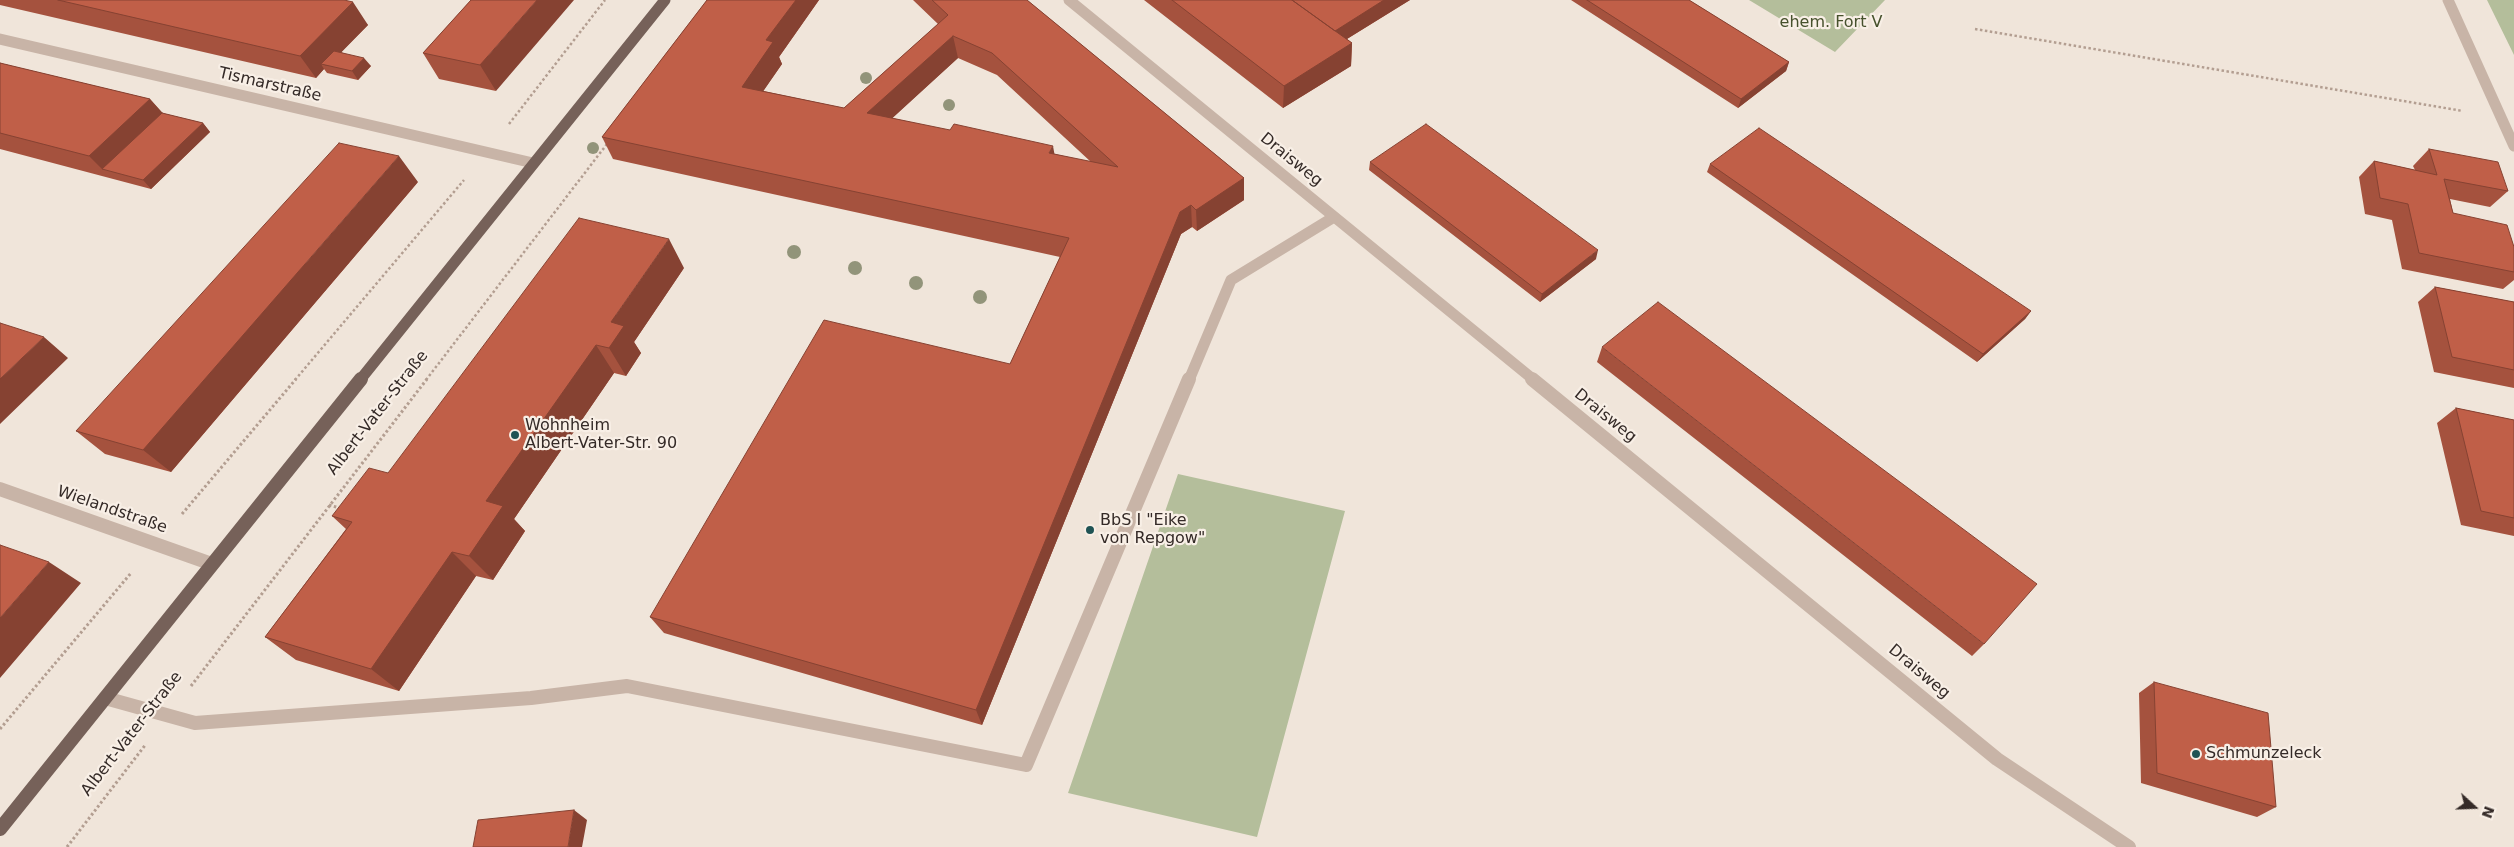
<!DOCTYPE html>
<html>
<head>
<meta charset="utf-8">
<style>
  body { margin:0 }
  #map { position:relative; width:2514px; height:847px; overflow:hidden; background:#f0e5da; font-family:"DejaVu Sans",sans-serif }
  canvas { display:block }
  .north { position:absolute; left:2449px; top:782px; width:50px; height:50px; -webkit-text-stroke:4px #f8efe6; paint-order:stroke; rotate:110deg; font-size:14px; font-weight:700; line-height:20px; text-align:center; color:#342a27 }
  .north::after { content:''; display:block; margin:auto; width:18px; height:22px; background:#342a27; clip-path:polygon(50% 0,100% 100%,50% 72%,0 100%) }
</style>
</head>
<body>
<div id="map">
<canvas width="2514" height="847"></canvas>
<div class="north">N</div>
</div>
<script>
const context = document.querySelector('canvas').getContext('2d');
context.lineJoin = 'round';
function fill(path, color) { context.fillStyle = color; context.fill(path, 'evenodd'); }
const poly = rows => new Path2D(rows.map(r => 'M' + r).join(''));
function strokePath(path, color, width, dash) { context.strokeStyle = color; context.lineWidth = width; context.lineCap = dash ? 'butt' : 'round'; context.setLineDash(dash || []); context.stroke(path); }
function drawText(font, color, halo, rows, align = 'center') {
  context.font = font + ' "DejaVu Sans",sans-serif'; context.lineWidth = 4.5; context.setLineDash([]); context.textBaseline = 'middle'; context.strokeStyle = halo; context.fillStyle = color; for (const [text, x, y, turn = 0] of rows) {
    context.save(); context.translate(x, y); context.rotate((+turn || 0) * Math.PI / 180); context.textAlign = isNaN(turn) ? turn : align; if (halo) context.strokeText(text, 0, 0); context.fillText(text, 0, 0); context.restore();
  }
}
fill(poly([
  [1749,0,1885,0,1835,52],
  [2487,0,2514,0,2514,55],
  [1178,474,1345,511,1257,837,1068,793]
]), '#b4be9b');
strokePath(poly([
  [1975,29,2463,111],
  [509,124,605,0],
  [295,380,464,180],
  [426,380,607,144]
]), '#b39e91', 2.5, [2.5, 2.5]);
strokePath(poly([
  [329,505,343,509],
  [182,514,296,379],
  [191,686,427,379],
  [0,729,131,573],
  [67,847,146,744]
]), '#b39e91', 3, [2.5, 2.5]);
strokePath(poly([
  [1189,380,1231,280,1334,217]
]), '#c8b4a7', 11);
strokePath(poly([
  [105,698,195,723,531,698,627,686,1026,765,1189,379]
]), '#c8b4a7', 14);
strokePath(poly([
  [1069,0,1534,380],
  [2448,0,2514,146],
  [0,39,533,163]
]), '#c8b4a7', 11);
strokePath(poly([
  [1532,379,1997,759,2129,847],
  [0,489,212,564]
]), '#c8b4a7', 14);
strokePath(poly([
  [360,380,665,0]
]), '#766159', 11);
strokePath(poly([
  [0,829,361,379]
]), '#766159', 14);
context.fillStyle = '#92947a';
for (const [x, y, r] of [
  [866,78,6],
  [949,105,6],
  [593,148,6],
  [794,252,7],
  [855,268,7],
  [916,283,7],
  [980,297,7]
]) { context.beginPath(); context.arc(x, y, r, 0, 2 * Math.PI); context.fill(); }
fill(poly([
  [0,0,344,0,368,25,341,52,371,66,358,80,327,73,324,69,316,78,0,5],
  [471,0,496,91,439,79,423,53],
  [707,0,819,0,779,57,782,64,763,91,844,108,938,24,913,0,1027,0,1244,178,1244,200,1197,231,1192,227,1181,234,982,725,664,633,650,617,1010,364,1060,257,613,159,602,137],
  [958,58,997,75,1091,162,892,118],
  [1144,0,1410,0,1347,39,1352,43,1351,66,1283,108],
  [1571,0,1689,0,1789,62,1786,71,1738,108],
  [0,63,150,99,162,113,203,123,210,132,151,189,0,149],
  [2429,149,2508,191,2490,207,2450,199,2453,213,2514,247,2514,280,2503,289,2402,269,2392,220,2365,214,2359,177,2374,161,2415,170,2413,166],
  [1370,162,1596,259,1540,302,1369,170],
  [1710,164,2031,311,2025,319,1977,362,1707,172],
  [418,182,171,472,105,454,76,431],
  [684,268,634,342,641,353,626,376,614,373,514,519,525,531,493,580,476,576,399,691,296,660,265,637,346,529,332,516,388,473],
  [2435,287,2514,302,2514,388,2434,372,2418,302],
  [1602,347,1984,644,1972,656,1597,362],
  [2456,408,2514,420,2514,536,2461,525,2437,423],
  [2154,682,2276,807,2257,817,2141,783,2139,693]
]), '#a5523e');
fill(poly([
  [537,0,574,0,496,91,480,65],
  [796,0,819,0,779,57,782,64,751,109,742,87,766,40],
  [1384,0,1410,0,1329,50,1330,34],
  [353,2,368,25,328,66,321,64,324,69,316,78,300,56],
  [953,36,958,58,874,135,867,113],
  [1352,43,1351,66,1283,108,1284,86],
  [364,58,371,66,358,80,352,71],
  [1789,62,1786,71,1738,108,1741,99],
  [150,99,170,121,102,169,89,156],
  [203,123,210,132,151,189,143,180],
  [1053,146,1057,168,1049,153],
  [399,156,418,182,171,472,143,450],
  [1244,178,1244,200,1197,231,1196,210],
  [1191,205,1192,227,1181,234,982,725,976,710,1180,212],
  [669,239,684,268,634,342,641,353,626,376,609,348,611,322],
  [1598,250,1596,259,1540,302,1542,294],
  [2031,311,2025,319,1977,362,1983,354],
  [44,337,68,358,0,424,0,379],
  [596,345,614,373,514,519,525,531,493,580,469,556,486,501],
  [452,552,476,576,399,691,371,669],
  [49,562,81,583,0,678,0,618],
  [574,810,587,820,582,847,568,847]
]), '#864232');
const building = poly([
  [58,0,344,0,353,2,300,56,58,0],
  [471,0,537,0,480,65,423,53,471,0],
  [707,0,796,0,766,40,773,42,742,87,844,108,948,15,932,0,1027,0,1244,178,1196,210,1191,205,1180,212,976,710,650,617,824,320,1010,364,1069,238,602,137,707,0],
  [953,36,992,53,1118,167,1049,153,1053,146,954,124,950,130,867,113,953,36],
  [1172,0,1292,0,1352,43,1284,86,1172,0],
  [1292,0,1384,0,1335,31,1292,0],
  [1587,0,1689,0,1789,62,1741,99,1587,0],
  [334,51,364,58,352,71,321,64,334,51],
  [0,63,150,99,89,156,0,133,0,63],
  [162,113,203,123,143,180,102,169,162,113],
  [1426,124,1598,250,1542,294,1370,162,1426,124],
  [1759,128,2031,311,1983,354,1710,164,1759,128],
  [339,143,399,156,143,450,76,431,339,143],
  [2429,149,2498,162,2508,191,2444,179,2453,213,2507,225,2514,247,2514,272,2419,253,2408,204,2380,198,2374,161,2437,175,2429,149],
  [579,218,669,239,611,322,624,326,609,348,596,345,486,501,503,506,469,556,452,552,371,669,265,637,352,522,332,516,369,468,388,473,579,218],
  [2435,287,2514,302,2514,370,2452,357,2435,287],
  [1658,302,2037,584,1984,644,1602,347,1658,302],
  [0,323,44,337,0,379,0,323],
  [2456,408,2514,420,2514,518,2481,511,2456,408],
  [0,545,49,562,0,618,0,545],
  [2154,682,2268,713,2276,807,2157,773,2154,682],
  [574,810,568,847,473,847,478,820,574,810]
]);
fill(building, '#c05f48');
strokePath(building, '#864232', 1);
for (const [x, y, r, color] of [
  [515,435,5,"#1f5354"],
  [1090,530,5,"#1f5354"],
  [2196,754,5,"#1f5354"]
]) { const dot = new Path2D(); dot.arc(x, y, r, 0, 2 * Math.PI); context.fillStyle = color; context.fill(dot); strokePath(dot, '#f8efe6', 2); }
drawText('16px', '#46512c', '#f8efe6', [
  ["ehem. Fort V",1831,23]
]);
drawText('16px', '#342a27', '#f8efe6', [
  ["Tismarstraße",270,85,13],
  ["Draisweg",1291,160,39],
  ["Albert-Vater-Straße",378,413,-52],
  ["Draisweg",1605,416,39],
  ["Wielandstraße",112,510,19],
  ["Draisweg",1919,672,40],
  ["Albert-Vater-Straße",132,734,-52]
]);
drawText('16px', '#342a27', '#f8efe6', [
  ["Wohnheim",525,426],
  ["Albert-Vater-Str. 90",525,444],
  ["BbS I \"Eike",1100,521],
  ["von Repgow\"",1100,539],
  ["Schmunzeleck",2206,754]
], 'left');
</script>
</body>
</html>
